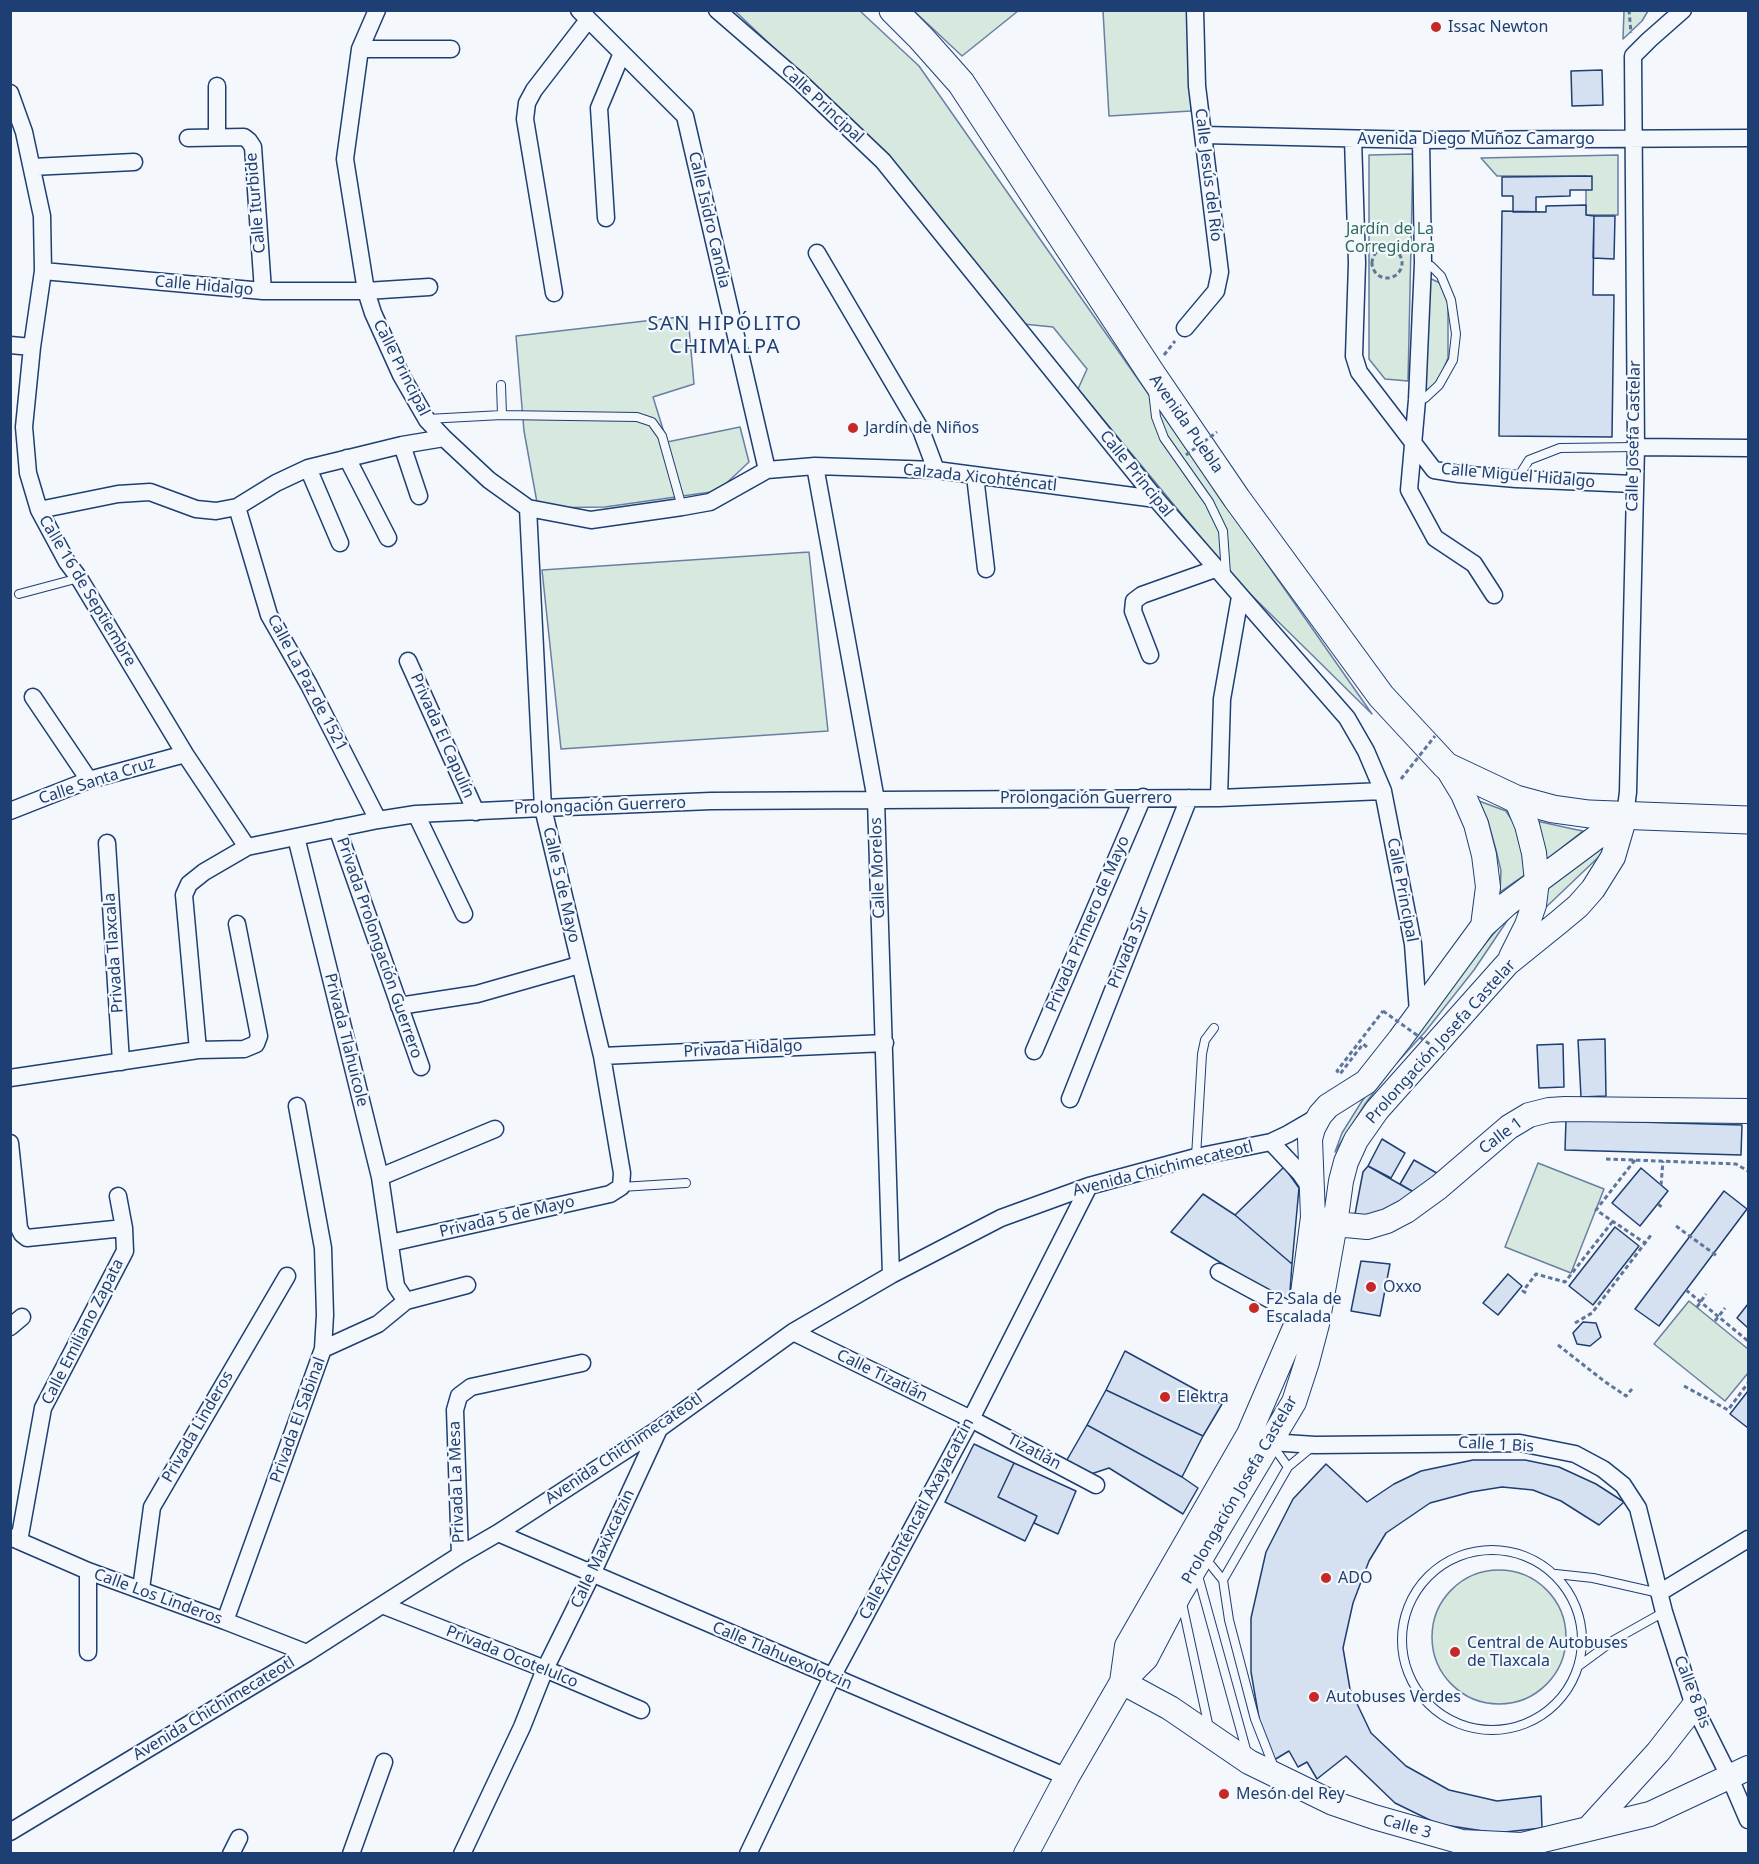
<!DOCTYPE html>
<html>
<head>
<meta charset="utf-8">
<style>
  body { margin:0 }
  #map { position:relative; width:1759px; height:1864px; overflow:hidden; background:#f4f7fb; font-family:"Noto Sans",sans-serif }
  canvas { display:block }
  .frame { position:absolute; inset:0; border:12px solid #1d3f73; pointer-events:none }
</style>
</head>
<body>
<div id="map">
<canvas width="1759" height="1864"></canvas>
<div class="frame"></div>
</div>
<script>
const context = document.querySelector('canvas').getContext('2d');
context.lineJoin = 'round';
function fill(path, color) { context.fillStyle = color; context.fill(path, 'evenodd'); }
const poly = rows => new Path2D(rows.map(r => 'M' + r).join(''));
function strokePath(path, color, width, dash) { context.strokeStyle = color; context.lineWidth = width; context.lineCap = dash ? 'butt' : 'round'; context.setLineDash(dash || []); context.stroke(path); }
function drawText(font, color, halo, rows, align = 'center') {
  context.font = font + ' "Noto Sans",sans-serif'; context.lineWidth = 4.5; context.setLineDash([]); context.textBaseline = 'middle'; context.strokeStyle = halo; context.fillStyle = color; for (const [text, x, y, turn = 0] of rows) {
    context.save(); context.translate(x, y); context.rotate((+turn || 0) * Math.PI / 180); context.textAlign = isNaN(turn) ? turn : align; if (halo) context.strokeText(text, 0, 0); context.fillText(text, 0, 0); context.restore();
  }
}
const green = poly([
  [735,11,860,11,919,66,1372,714,1237,581,1078,389,1087,369,1053,327,1023,324,886,154,735,11],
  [914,11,1018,11,962,56,914,11],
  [1103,11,1187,11,1191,111,1109,116,1103,11],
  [1624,11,1648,11,1642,21,1623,39,1624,11],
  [1413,154,1408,381,1385,379,1369,359,1369,155,1413,154],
  [1618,155,1618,215,1586,215,1586,176,1497,176,1481,158,1618,155],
  [1425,276,1440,283,1448,303,1448,358,1437,385,1421,393,1425,276],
  [688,316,694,384,653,397,667,442,740,427,749,462,718,491,605,507,538,508,524,431,516,336,688,316],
  [809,552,828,731,561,749,542,570,809,552],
  [1479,801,1506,811,1513,822,1524,851,1526,874,1500,892,1501,871,1496,850,1488,821,1479,801],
  [1532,820,1573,829,1583,831,1546,860,1532,820],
  [1601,845,1607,849,1542,911,1545,888,1601,845],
  [1517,906,1474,970,1425,1032,1394,1066,1365,1104,1335,1152,1342,1133,1362,1101,1398,1052,1468,964,1517,906],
  [1538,1163,1604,1189,1571,1273,1505,1247,1538,1163],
  [1689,1301,1748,1349,1748,1373,1725,1401,1654,1344,1689,1301],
  '1432 1637a67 67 0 1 1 134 0a67 67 0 1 1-134 0Z'
]);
fill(green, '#d7e8df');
strokePath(green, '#687fa3', 1.5);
const building = poly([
  [1602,70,1603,105,1572,106,1571,71,1602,70],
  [1592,176,1592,190,1570,190,1570,196,1536,197,1536,212,1513,212,1513,196,1502,196,1502,177,1592,176],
  [1586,205,1586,215,1594,216,1593,295,1614,295,1612,437,1499,436,1502,211,1546,212,1546,206,1586,205],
  [1594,216,1615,216,1614,259,1593,258,1594,216],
  [1605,1039,1606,1096,1581,1097,1578,1040,1605,1039],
  [1563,1044,1564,1087,1539,1088,1537,1045,1563,1044],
  [1566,1120,1742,1125,1741,1155,1565,1150,1566,1120],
  [1382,1139,1405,1153,1391,1178,1368,1166,1382,1139],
  [1414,1160,1442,1176,1417,1194,1400,1184,1414,1160],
  [1368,1166,1417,1194,1367,1219,1355,1214,1363,1172,1368,1166],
  [1284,1167,1299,1188,1292,1264,1235,1215,1284,1167],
  [1641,1168,1668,1191,1640,1226,1612,1203,1641,1168],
  [1724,1191,1747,1209,1659,1326,1635,1309,1724,1191],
  [1203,1194,1235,1215,1292,1264,1289,1305,1171,1232,1203,1194],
  [1615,1227,1639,1246,1593,1305,1569,1286,1615,1227],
  [1361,1261,1390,1264,1380,1316,1351,1311,1361,1261],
  [1508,1274,1522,1286,1498,1315,1483,1303,1508,1274],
  [1748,1304,1748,1328,1737,1318,1748,1304],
  [1583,1322,1596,1323,1601,1337,1590,1346,1577,1344,1573,1333,1583,1322],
  [1125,1351,1222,1404,1203,1436,1106,1390,1125,1351],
  [1106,1390,1203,1436,1182,1477,1087,1425,1106,1390],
  [1748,1391,1748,1428,1730,1414,1748,1391],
  [1087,1425,1182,1477,1198,1488,1183,1514,1109,1468,1085,1476,1064,1465,1087,1425],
  [974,1444,1014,1463,998,1497,1037,1516,1025,1541,945,1502,974,1444],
  [1473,1460,1525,1460,1559,1467,1596,1484,1624,1502,1599,1525,1561,1501,1533,1490,1502,1487,1471,1492,1430,1503,1386,1533,1369,1561,1353,1603,1343,1648,1350,1689,1371,1733,1406,1766,1449,1790,1497,1801,1541,1796,1542,1828,1496,1833,1438,1824,1395,1803,1346,1756,1317,1779,1307,1762,1298,1767,1289,1751,1274,1760,1260,1724,1251,1672,1251,1618,1266,1552,1293,1499,1326,1464,1367,1502,1394,1484,1421,1471,1473,1460],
  [1014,1463,1076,1491,1058,1534,1034,1523,1037,1516,998,1497,1014,1463]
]);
fill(building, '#d5e0f0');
strokePath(building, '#1d3f73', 1.5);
const lane = poly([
  [501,385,502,415],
  [1153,391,1156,417,1164,438,1209,502,1223,531,1226,574],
  [1417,400,1425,398,1439,385,1453,360,1456,334,1451,300,1441,276,1431,266,1423,263],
  [427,419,502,415,637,417,652,422,662,436,682,507],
  [1517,479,1529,460,1560,448,1636,447],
  [19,594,79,578],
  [1196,1157,1202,1054,1205,1040,1214,1028],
  [621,1187,686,1183],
  [1273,1446,1288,1467],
  '1402 1640a90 90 0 1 1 180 0a90 90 0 1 1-180 0Z',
  [1205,1558,1223,1580],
  [1197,1572,1247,1753],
  [1556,1574,1593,1578,1659,1593],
  [1182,1603,1209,1728],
  [1580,1665,1614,1640,1664,1612],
  [1275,1770,1255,1719,1229,1620,1223,1580,1288,1467,1312,1447]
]);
const street = poly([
  [377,10,360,49,345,159,366,291,373,313,401,375,427,420,444,438,489,480,528,508,591,520,682,507,710,502,767,470,815,466,936,470,1156,499],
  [579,10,685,116,767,470],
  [717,10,799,81,883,161,1156,499,1347,718,1366,751,1383,791,1413,944,1418,1012],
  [360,49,451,49],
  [217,86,217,137],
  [10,93,24,132,42,216,43,271,32,347,24,427,28,473,39,510,67,562,79,578,185,754,247,847],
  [1204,135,1421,140,1748,138],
  [188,138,244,137,249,141,253,147,263,291],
  [1353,139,1357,263,1354,356,1359,372,1434,470,1459,474,1516,479,1634,484],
  [1421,140,1423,263,1417,400,1409,490,1435,538,1474,564,1494,595],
  [32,167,134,162],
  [606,218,599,108,622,53],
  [817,253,921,430,936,470],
  [43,271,263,291,366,291,429,287],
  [554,293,525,119,527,103,534,90,588,20],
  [1185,328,1216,291,1220,272,1197,86,1195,10],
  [10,345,32,347],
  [402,445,419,496],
  [1636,447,1748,448],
  [347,458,388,538],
  [815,466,876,800,891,1275],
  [308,468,340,543],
  [975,476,986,569],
  [237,507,269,615,309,685,378,820],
  [39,510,118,494,150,492,196,509,216,511,237,507,276,483,308,468,402,445,444,438],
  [1150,655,1133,611,1134,601,1142,595,1215,569],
  [408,661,476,812],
  [33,697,89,780],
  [1219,798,1222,699,1240,597],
  [10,811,89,780,185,754],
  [416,814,464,914],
  [1625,816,1628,792,1636,447,1633,56,1649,40,1683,10],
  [337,828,421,1067],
  [296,837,380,1177,396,1286,406,1301,467,1285],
  [107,843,121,1062],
  [399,1006,477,994,579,965],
  [198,1050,184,895,189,884,204,872,247,847,378,820,416,814,543,808,711,801,1219,798,1383,791],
  [1034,1051,1143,797],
  [602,1056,885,1043],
  [10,1078,198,1050,244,1049,256,1044,259,1036,237,924],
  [1070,1099,1189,798],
  [1271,1142,1300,1173,1311,1189],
  [10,1143,19,1228,22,1234,27,1238,124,1228],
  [380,1177,495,1129],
  [390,1243,610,1194,621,1187,622,1173,602,1056,543,808,528,508],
  [1219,1272,1300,1316],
  [10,1327,22,1317],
  [793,1332,971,1419,1096,1485],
  [323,1349,378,1324,406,1301],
  [1263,1439,1270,1442,1315,1445,1520,1443,1575,1454,1603,1469,1623,1485,1638,1508,1664,1612,1694,1706,1730,1778,1748,1820],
  [498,1533,1067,1777],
  [10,1537,88,1571,225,1621,307,1653],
  [19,1541,43,1408,125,1251,124,1228,118,1196],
  [460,1555,455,1410,459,1396,471,1387,582,1363],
  [141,1589,152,1507,287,1276],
  [1659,1593,1748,1539],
  [382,1605,545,1669,641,1710],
  [225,1621,323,1349,325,1315,323,1248,297,1106],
  [88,1652,88,1571],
  [10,1832,307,1653,460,1555,498,1533,660,1428,793,1332,891,1275,1001,1218,1089,1186,1196,1157,1271,1142,1288,1134,1319,1116],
  [231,1854,239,1838],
  [351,1854,384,1762],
  [462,1854,522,1727,545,1669,592,1574,659,1429],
  [748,1854,832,1677,971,1419,1089,1186]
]);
const secondary = poly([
  [1446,766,1463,794,1476,824,1484,855,1488,887,1483,926],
  [1511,957,1527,925,1534,905,1537,881,1534,853,1527,825,1516,799],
  [1321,1219,1335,1224,1367,1227,1387,1221,1406,1211,1439,1187,1509,1127,1529,1115,1549,1110,1565,1109,1748,1111],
  [1122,1682,1127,1646,1249,1434,1300,1316,1313,1217,1310,1139,1313,1128,1320,1115,1328,1106,1366,1082,1400,1039,1483,926,1507,904,1625,816],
  [1122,1682,1170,1708,1249,1762,1333,1803,1374,1817,1462,1842,1522,1845,1650,1814,1748,1768],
  [1588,1829,1658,1752,1694,1706],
  [1026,1854,1067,1777,1122,1682,1146,1658,1180,1593,1294,1402,1307,1362,1317,1324,1335,1224,1341,1181,1346,1162,1356,1140,1377,1110,1507,964,1559,922,1578,906,1593,889,1613,857,1625,816]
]);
const primary = poly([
  [893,10,921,38,961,83,1151,373,1237,499,1381,696,1446,766,1516,799,1553,809,1589,814,1748,820]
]);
strokePath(lane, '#1d3f73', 10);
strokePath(street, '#1d3f73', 19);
strokePath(secondary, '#1d3f73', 26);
strokePath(primary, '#1d3f73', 29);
strokePath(poly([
  [1629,10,1631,33],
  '1372 263a15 15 0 1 1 30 0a15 15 0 1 1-30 0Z',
  [1164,355,1175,341],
  [1367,1047,1363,1044,1340,1074,1337,1071,1383,1011],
  [1606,1159,1736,1164,1748,1171],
  [1635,1160,1596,1210,1645,1243,1651,1235],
  [1661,1185,1663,1161],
  [1658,1204,1663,1208],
  [1676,1226,1717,1256],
  [1686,1290,1748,1341],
  [1526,1293,1523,1291,1536,1274,1565,1282,1613,1221],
  [1697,1307,1706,1294],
  [1715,1321,1725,1308],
  [1575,1323,1592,1313,1645,1243],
  [1558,1345,1604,1381,1626,1396,1632,1389],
  [1684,1386,1728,1410,1748,1383]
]), '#5e769c', 3, [4.5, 3]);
strokePath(lane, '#f4f7fb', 8);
strokePath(street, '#f4f7fb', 16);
strokePath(secondary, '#f4f7fb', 24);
strokePath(primary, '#f4f7fb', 27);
strokePath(poly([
  [1186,455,1217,432],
  [1401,779,1435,736],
  [1383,1011,1438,1050]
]), '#5e769c', 3, [4.5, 3]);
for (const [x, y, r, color] of [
  [1436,27,6,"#c62828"],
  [853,428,6,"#c62828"],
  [1371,1287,6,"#c62828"],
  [1254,1308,6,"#c62828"],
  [1165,1397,6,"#c62828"],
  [1326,1578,6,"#c62828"],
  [1455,1652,6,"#c62828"],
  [1314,1697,6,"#c62828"],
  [1224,1794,6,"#c62828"]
]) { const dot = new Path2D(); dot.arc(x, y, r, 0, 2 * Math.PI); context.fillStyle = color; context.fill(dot); strokePath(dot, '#f4f7fb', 2); }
drawText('16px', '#1d3f73', '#f4f7fb', [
  ["Issac Newton",1448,27],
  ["Jardín de Niños",865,428],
  ["Oxxo",1383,1287],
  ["F2 Sala de",1266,1299],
  ["Escalada",1266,1317],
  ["Elektra",1177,1397],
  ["ADO",1338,1578],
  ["Central de Autobuses",1467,1643],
  ["de Tlaxcala",1467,1661],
  ["Autobuses Verdes",1326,1697],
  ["Mesón del Rey",1236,1794]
], 'left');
drawText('16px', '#1d3f73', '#f4f7fb', [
  ["Calle Principal",822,104,43],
  ["Avenida Diego Muñoz Camargo",1476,139],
  ["Calle Jesús del Río",1208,175,83],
  ["Calle Iturbide",256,203,-95],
  ["Calle Isidro Candia",709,220,77],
  ["Calle Hidalgo",204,286,5],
  ["Calle Principal",401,368,63],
  ["Avenida Puebla",1186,424,55],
  ["Calle Josefa Castelar",1634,436,-89],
  ["Calle Principal",1136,474,51],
  ["Calle Miguel Hidalgo",1518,476,5],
  ["Calzada Xicohténcatl",980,478,6],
  ["Calle 16 de Septiembre",87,591,59],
  ["Calle La Paz de 1521",307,683,62],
  ["Privada El Capulín",442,736,66],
  ["Calle Santa Cruz",97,781,-18],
  ["Prolongación Guerrero",1086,798],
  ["Prolongación Guerrero",600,806,-2],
  ["Calle Morelos",878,868,-92],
  ["Calle 5 de Mayo",561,885,77],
  ["Calle Principal",1402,890,79],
  ["Privada Primero de Mayo",1088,924,-67],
  ["Privada Prolongación Guerrero",379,948,71],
  ["Privada Sur",1129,948,-68],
  ["Privada Tlaxcala",114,953,-94],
  ["Privada Tlahuicole",346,1040,76],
  ["Prolongación Josefa Castelar",1441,1042,-48],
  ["Privada Hidalgo",743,1049,-3],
  ["Calle 1",1501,1136,-37],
  ["Avenida Chichimecateotl",1163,1169,-14],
  ["Privada 5 de Mayo",507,1217,-13],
  ["Calle Emiliano Zapata",83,1332,-63],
  ["Calle Tizatlán",882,1376,26],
  ["Privada El Sabinal",298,1420,-70],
  ["Privada Linderos",198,1427,-60],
  ["Calle 1 Bis",1496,1445,3],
  ["Avenida Chichimecateotl",624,1449,-34],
  ["Tizatlán",1034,1452,28],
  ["Privada La Mesa",457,1482,-92],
  ["Prolongación Josefa Castelar",1240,1490,-60],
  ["Calle Xicohténcatl Axayacatzin",917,1519,-62],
  ["Calle Maxixcatzin",603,1549,-65],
  ["Calle Los Linderos",158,1597,20],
  ["Calle Tlahuexolotzin",782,1656,23],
  ["Privada Ocotelulco",512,1657,22],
  ["Calle 8 Bis",1692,1692,69],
  ["Avenida Chichimecateotl",214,1709,-31],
  ["Calle 3",1407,1827,16]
]);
drawText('16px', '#2c6c60', '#f4f7fb', [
  ["Jardín de La",1390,229],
  ["Corregidora",1390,247]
]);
context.letterSpacing = '1.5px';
drawText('20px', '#1d3f73', '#f4f7fb', [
  ["SAN HIPÓLITO",725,324],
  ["CHIMALPA",725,347]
]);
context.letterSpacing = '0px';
</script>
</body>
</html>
